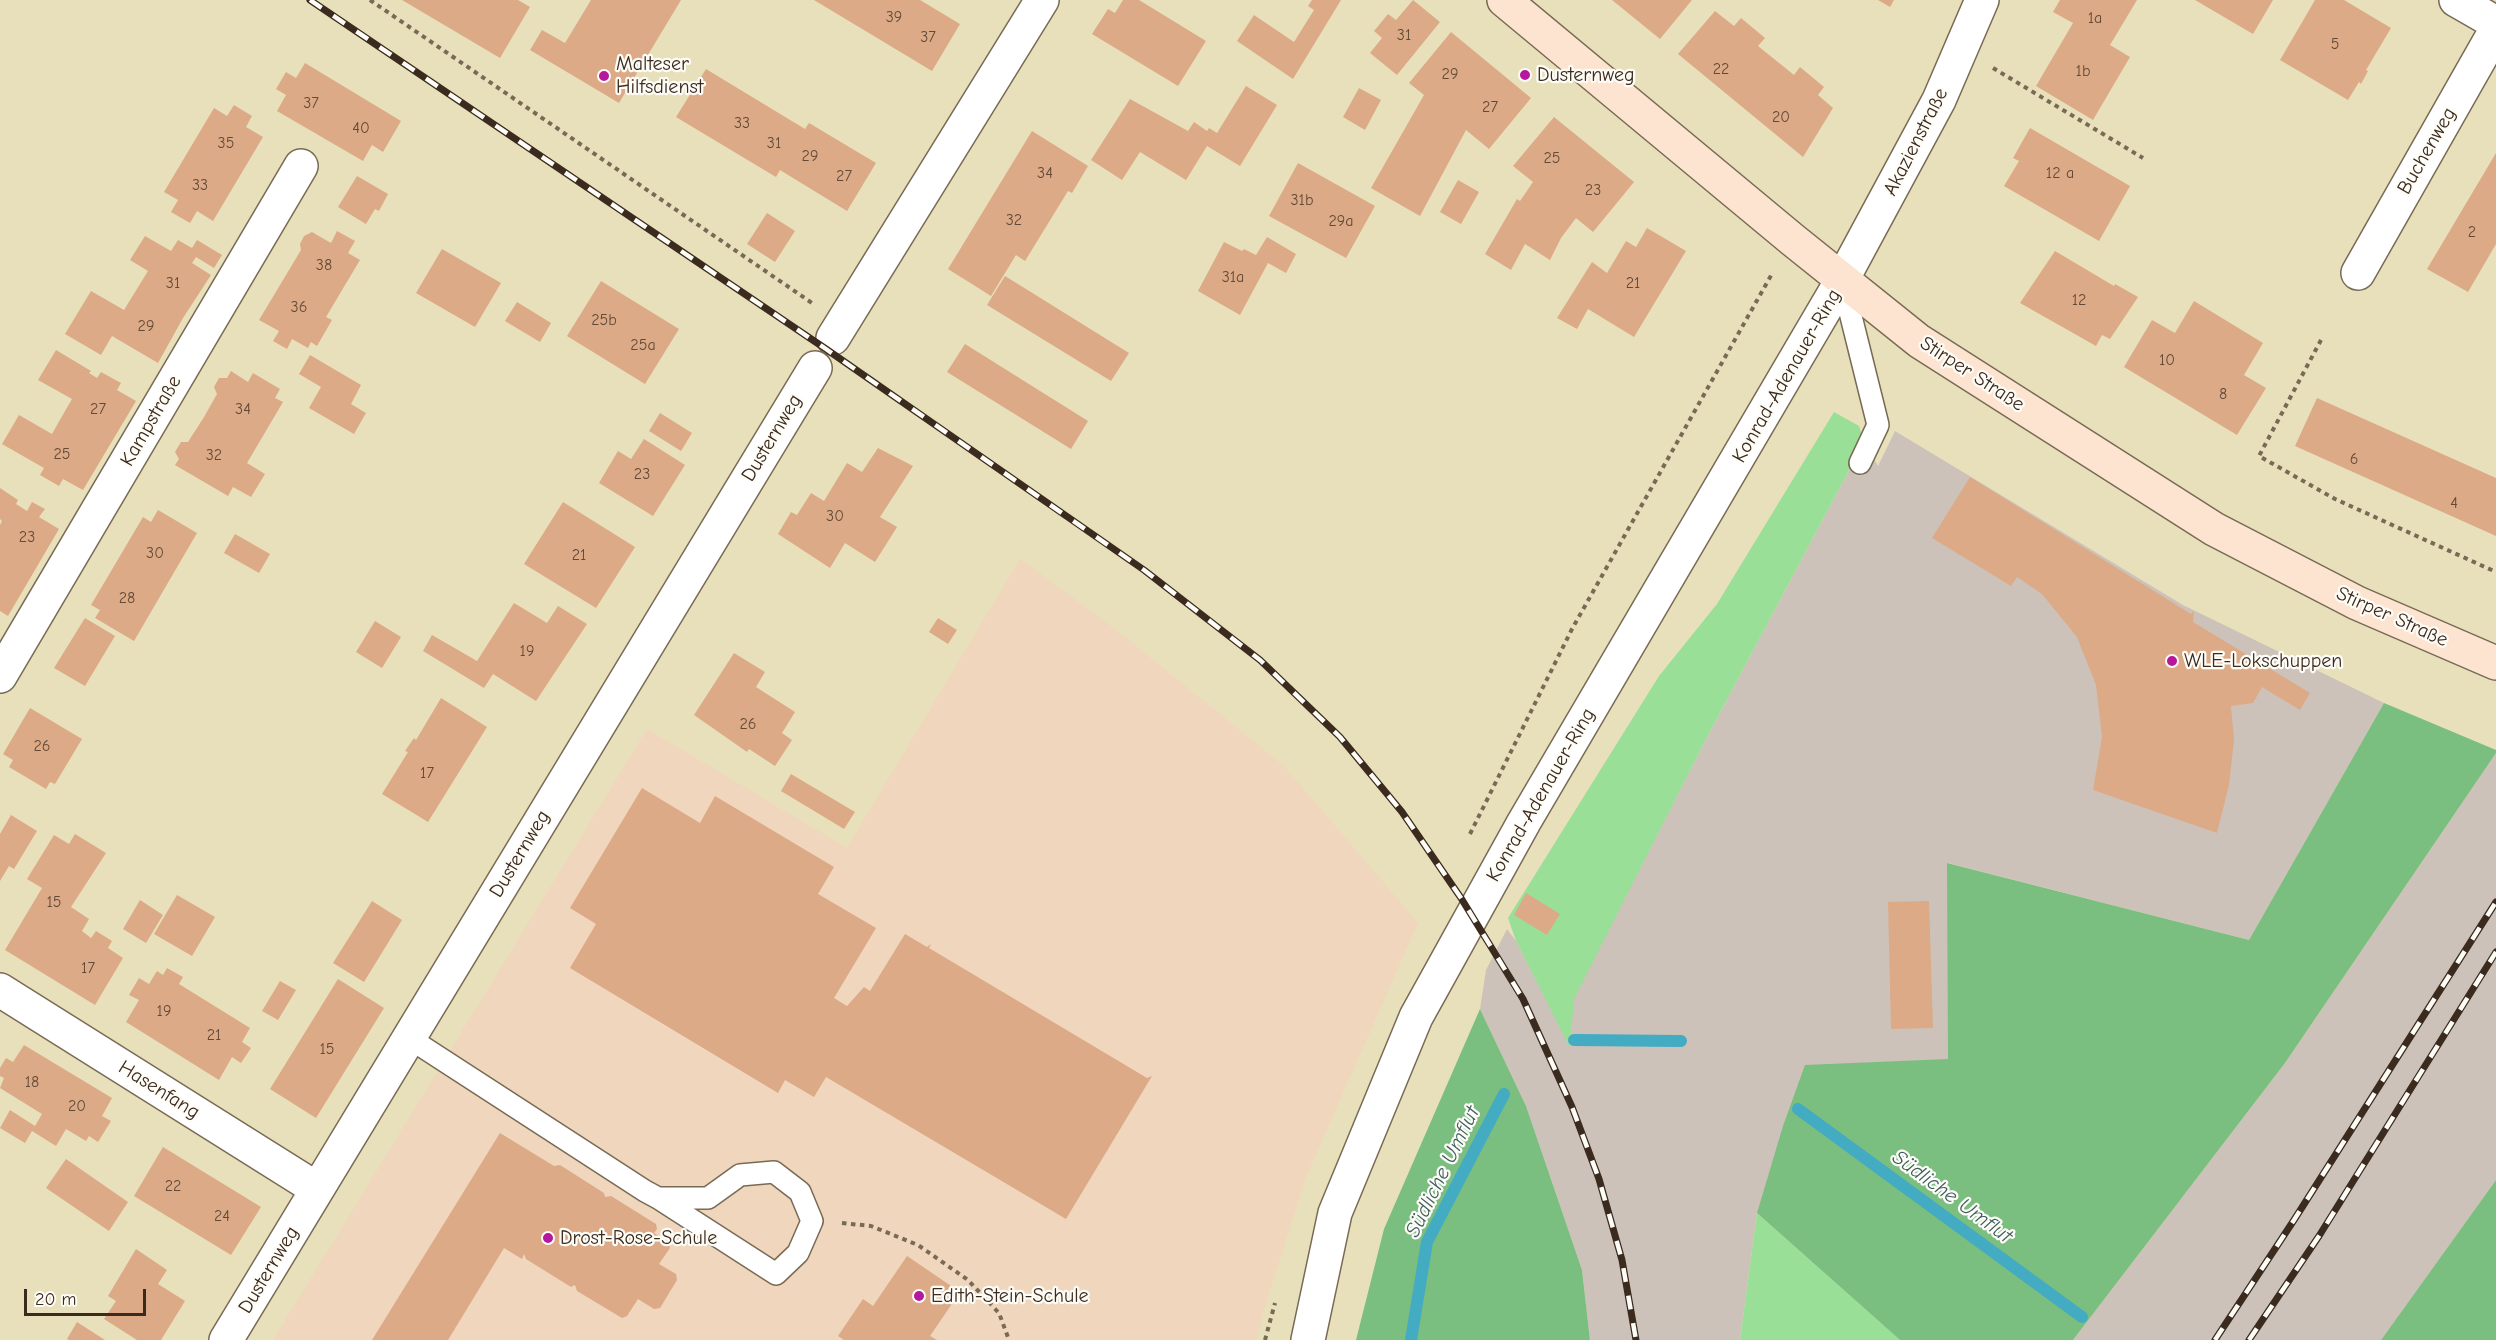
<!DOCTYPE html>
<html>
<head>
<meta charset="utf-8">
<style>
  body { margin:0 }
  #map { position:relative; width:2496px; height:1340px; overflow:hidden; background:#e8e0bb; font-family:"Comic Neue",sans-serif }
  canvas { display:block }
  .scale { position:absolute; left:24px; top:1289px; width:122px; height:27px; box-sizing:border-box; border:3px solid #3b2a1e; border-top:0; padding-left:8px; font-size:18px; line-height:21px; white-space:nowrap; color:#3b2a1e; -webkit-text-stroke:4px #fdfcf7; paint-order:stroke }
</style>
</head>
<body>
<div id="map">
<canvas width="2496" height="1340"></canvas>
<div class="scale">20 m</div>
</div>
<script>
const context = document.querySelector('canvas').getContext('2d');
context.lineJoin = 'round';
function fill(path, color) { context.fillStyle = color; context.fill(path, 'evenodd'); }
const poly = rows => new Path2D(rows.map(r => 'M' + r).join(''));
function strokePath(path, color, width, dash) { context.strokeStyle = color; context.lineWidth = width; context.lineCap = dash ? 'butt' : 'round'; context.setLineDash(dash || []); context.stroke(path); }
function drawText(font, color, halo, rows, align = 'center') {
  context.font = font + ' "Comic Neue",sans-serif'; context.lineWidth = 4.5; context.setLineDash([]); context.textBaseline = 'middle'; context.strokeStyle = halo; context.fillStyle = color; for (const [text, x, y, turn = 0] of rows) {
    context.save(); context.translate(x, y); context.rotate((+turn || 0) * Math.PI / 180); context.textAlign = isNaN(turn) ? turn : align; if (halo) context.strokeText(text, 0, 0); context.fillText(text, 0, 0); context.restore();
  }
}
fill(poly([
  [1020,559,1114,628,1284,766,1418,923,1306,1177,1263,1313,1257,1340,273,1340,647,729,847,848]
]), '#efd6bc');
fill(poly([
  [1895,431,2183,605,2384,703,2249,940,1948,863,1948,1059,1757,1213,1740,1340,1590,1340,1582,1270,1526,1106,1480,1009,1486,970,1507,929,1516,941,1570,1046,1573,999,1706,739,1864,442,1878,466],
  [2496,753,2496,1180,2381,1340,2073,1340,2285,1063]
]), '#cdc2b9');
fill(poly([
  [1834,412,1859,426,1864,442,1706,739,1574,999,1570,1048,1516,941,1508,918,1659,676,1717,604],
  [1757,1213,1900,1340,1740,1340]
]), '#99df98');
fill(poly([
  [2384,703,2496,750,2496,753,2285,1063,2073,1340,1900,1340,1757,1213,1783,1126,1805,1065,1948,1059,1947,863,2249,940],
  [1480,1009,1526,1106,1582,1270,1590,1340,1356,1340,1384,1229],
  [2496,1180,2496,1340,2381,1340]
]), '#7abe80');
strokePath(poly([
  [1574,1040,1681,1041],
  [1798,1109,2082,1317],
  [1411,1340,1427,1242,1504,1094]
]), '#43abc2', 12);
fill(poly([
  [402,0,518,0,530,7,500,58],
  [591,0,681,0,619,103,530,50,542,30,565,43],
  [814,0,920,0,960,24,932,71],
  [1123,0,1139,0,1206,41,1178,86,1092,34,1108,9,1115,13],
  [1312,0,1341,0,1293,79,1237,41,1254,15,1294,42,1314,10,1308,6],
  [1413,0,1440,22,1397,75,1370,53,1382,38,1374,31,1388,14,1396,20],
  [1612,0,1692,0,1660,39],
  [1878,0,1894,0,1890,7],
  [2060,0,2137,0,2110,45,2130,57,2093,120,2036,86,2073,23,2053,12],
  [2195,0,2273,0,2253,34],
  [2315,0,2344,0,2391,28,2366,70,2368,71,2361,84,2359,82,2348,100,2280,60],
  [1715,11,1734,26,1741,18,1765,38,1758,46,1794,75,1800,67,1824,87,1818,95,1833,108,1803,157,1678,54],
  [1451,32,1531,98,1489,149,1466,130,1420,216,1371,188,1424,95,1409,83],
  [305,63,401,121,383,152,372,145,363,161,277,111,286,95,276,89,286,72,296,78],
  [706,69,805,129,809,123,876,163,847,211,780,170,776,177,676,117],
  [1246,86,1277,105,1240,166,1207,146,1186,180,1140,152,1122,180,1091,160,1130,99,1188,131,1194,122,1207,131,1209,128,1217,133],
  [1359,88,1381,100,1365,130,1343,117],
  [234,105,252,116,246,127,263,137,213,221,197,211,190,223,171,212,178,200,164,192,214,108,227,116],
  [1554,117,1634,182,1593,232,1576,218,1561,238,1550,260,1525,244,1511,270,1485,254,1517,199,1520,201,1533,182,1513,166],
  [2030,128,2130,186,2099,241,2004,186,2019,161,2013,158],
  [1032,131,1088,166,1072,193,1068,191,1025,261,1016,255,991,296,948,269],
  [2496,153,2496,244,2468,292,2427,269],
  [1298,163,1375,206,1346,258,1269,216],
  [357,176,388,194,379,211,375,209,366,224,338,207],
  [1458,180,1479,192,1461,224,1440,212],
  [767,213,795,231,775,262,747,244],
  [1647,228,1686,251,1634,337,1588,309,1577,329,1557,318,1592,262,1607,273,1626,241,1636,247],
  [337,231,355,241,348,253,360,260,326,317,332,320,317,346,311,342,308,348,292,339,287,349,273,341,279,331,259,320,301,250,300,244,304,236,312,232,331,243],
  [145,236,171,251,178,240,192,248,197,240,222,255,214,268,196,257,192,263,211,275,183,318,158,363,112,336,101,355,65,334,91,291,124,310,148,271,130,260],
  [1267,237,1296,254,1286,273,1268,263,1240,315,1198,291,1224,242,1242,251,1244,249,1256,255],
  [442,249,501,283,475,327,416,293],
  [2055,251,2114,286,2115,284,2138,297,2110,339,2102,335,2096,346,2020,303],
  [1005,276,1129,353,1111,381,987,305],
  [601,281,679,329,645,384,567,336],
  [2194,301,2263,343,2244,375,2266,388,2237,435,2124,367,2152,320,2175,333],
  [517,302,551,323,540,342,505,321],
  [965,344,1088,421,1071,449,947,372],
  [56,350,91,371,89,373,97,378,101,372,121,383,117,390,136,401,83,490,63,479,59,486,40,475,44,468,2,444,19,415,52,434,61,418,72,399,38,380],
  [310,355,361,385,351,404,366,413,354,434,309,408,321,387,299,374],
  [231,371,248,382,253,373,280,389,275,398,283,402,247,463,265,474,251,497,233,487,228,496,175,465,179,459,175,452,181,442,188,442,204,417,217,394,214,387,219,378,227,378],
  [2317,398,2496,478,2496,536,2295,446],
  [660,413,692,433,681,451,649,431],
  [644,439,685,465,653,516,599,483,618,451,631,459],
  [878,448,913,466,880,517,897,527,875,562,845,543,830,568,778,534,791,512,797,515,811,493,824,501,847,463,862,472],
  [1970,477,2191,614,2194,611,2193,622,2310,693,2300,710,2262,687,2253,703,2231,706,2234,740,2229,785,2217,833,2093,790,2102,737,2096,685,2077,637,2042,594,2017,577,2011,586,1932,538],
  [0,488,18,500,16,504,27,511,32,502,45,509,39,517,59,529,8,616,0,611,0,525,2,521,0,519],
  [563,502,635,547,596,608,524,564],
  [158,510,197,533,134,641,95,618,100,610,91,605,143,517,151,522],
  [235,534,270,554,259,573,224,553],
  [514,603,547,623,558,606,587,624,536,701,493,674,484,688,423,651,432,635,477,661],
  [85,618,115,636,85,686,54,668],
  [938,618,957,630,948,644,929,632],
  [375,621,401,637,382,668,356,652],
  [734,653,765,672,756,687,795,712,782,733,792,740,775,766,749,749,747,752,694,715],
  [441,698,487,727,428,822,382,794,408,752,405,751,414,738,416,740],
  [30,708,82,739,55,784,50,782,46,789,9,767,13,760,3,754],
  [791,774,855,812,844,829,781,791],
  [642,788,700,823,715,796,834,867,818,894,876,928,834,998,847,1006,864,987,870,991,905,934,927,947,931,944,929,948,1147,1078,1152,1076,1066,1219,826,1077,814,1097,785,1080,778,1093,570,968,596,924,570,908],
  [11,815,37,831,14,869,9,866,0,881,0,834],
  [75,834,106,853,71,907,89,919,82,931,91,938,96,931,112,941,108,948,123,958,95,1005,5,950,42,888,27,879,54,835,69,844],
  [1526,893,1560,914,1547,935,1514,915],
  [177,895,215,917,192,956,154,934],
  [140,900,163,915,146,943,123,929],
  [372,901,402,920,364,982,333,963],
  [1929,901,1933,1028,1891,1029,1888,902],
  [167,968,183,977,179,984,250,1028,242,1042,251,1048,241,1063,232,1057,219,1080,126,1022,139,1000,129,995,139,978,149,984,157,971,163,975],
  [338,979,384,1008,316,1118,270,1089],
  [280,981,296,990,278,1020,262,1011],
  [24,1045,112,1098,102,1116,111,1121,98,1142,89,1136,86,1141,66,1129,56,1146,32,1131,25,1143,0,1128,10,1110,35,1126,42,1114,0,1088,4,1078,0,1076,0,1068,6,1058,13,1062],
  [500,1133,554,1166,560,1165,604,1193,605,1197,611,1196,656,1224,657,1229,654,1233,668,1242,670,1248,659,1264,676,1274,677,1280,660,1308,654,1309,638,1299,627,1316,622,1318,577,1291,575,1285,571,1287,526,1259,524,1254,522,1259,504,1248,448,1340,372,1340],
  [163,1147,261,1207,231,1255,134,1196],
  [66,1159,128,1202,109,1231,46,1188],
  [136,1249,167,1270,158,1284,185,1301,161,1340,137,1340,104,1319,116,1301,108,1296],
  [907,1256,960,1292,930,1336,937,1340,844,1340,838,1336,863,1299,873,1306],
  [77,1322,105,1340,69,1340,67,1339]
]), '#dcaa86');
const service = poly([
  [1842,280,1878,425,1860,463],
  [409,1038,645,1191,658,1198,776,1274,798,1253,812,1221,800,1192,774,1172,740,1175,708,1198,658,1198]
]);
const minor = poly([
  [2456,0,2496,23],
  [2358,273,2496,30],
  [1842,280,1939,100,1982,0],
  [833,338,1042,0],
  [0,676,301,166],
  [0,990,317,1189],
  [226,1340,815,368]
]);
const tertiary = poly([
  [1308,1340,1335,1213,1416,1017,1524,822,1842,280]
]);
const secondary = poly([
  [1504,0,1793,240,1919,341,2214,529,2357,603,2496,663]
]);
strokePath(service, '#786a55', 24);
strokePath(minor, '#786a55', 36);
strokePath(tertiary, '#786a55', 36);
strokePath(secondary, '#786a55', 36);
strokePath(poly([
  [370,0,812,303],
  [1993,68,2143,158],
  [2321,340,2259,456,2335,499,2496,572],
  [1470,834,1572,629,1773,272],
  [842,1223,871,1226,918,1245,968,1280,999,1313,1009,1340],
  [1265,1340,1275,1303]
]), '#786a55', 4, [4.5, 4.5]);
strokePath(service, '#fff', 21);
strokePath(minor, '#fff', 33);
strokePath(tertiary, '#fff', 33);
strokePath(secondary, '#fde4d1', 33);
const rail = poly([
  [310,0,826,349,1144,570,1260,660,1340,737,1402,812,1461,898,1523,999,1572,1107,1599,1179,1622,1260,1636,1340],
  [2215,1340,2294,1220,2496,902],
  [2249,1340,2319,1236,2496,952]
]);
strokePath(rail, '#3b2a1e', 7);
strokePath(rail, '#fdfcf7', 4.5, [14]);
for (const [x, y, r, color] of [
  [1525,75,6,"#b5179e"],
  [604,76,6,"#b5179e"],
  [2172,661,6,"#b5179e"],
  [548,1238,6,"#b5179e"],
  [919,1296,6,"#b5179e"]
]) { const dot = new Path2D(); dot.arc(x, y, r, 0, 2 * Math.PI); context.fillStyle = color; context.fill(dot); strokePath(dot, '#fdfcf7', 2); }
drawText('16px', '#634a38', null, [
  ["39",894,17],
  ["1a",2095,18],
  ["31",1404,35],
  ["37",928,37],
  ["5",2335,44],
  ["22",1721,69],
  ["1b",2083,71],
  ["29",1450,74],
  ["37",311,103],
  ["27",1490,107],
  ["20",1781,117],
  ["33",742,123],
  ["40",361,128],
  ["35",226,143],
  ["31",774,143],
  ["29",810,156],
  ["25",1552,158],
  ["34",1045,173],
  ["12 a",2060,173],
  ["27",844,176],
  ["33",200,185],
  ["23",1593,190],
  ["31b",1302,200],
  ["32",1014,220],
  ["29a",1341,221],
  ["2",2472,232],
  ["38",324,265],
  ["31a",1233,277],
  ["31",173,283],
  ["21",1633,283],
  ["12",2079,300],
  ["36",299,307],
  ["25b",604,320],
  ["29",146,326],
  ["25a",643,345],
  ["10",2167,360],
  ["8",2223,394],
  ["27",98,409],
  ["34",243,409],
  ["25",62,454],
  ["32",214,455],
  ["6",2354,459],
  ["23",642,474],
  ["4",2454,503],
  ["30",835,516],
  ["23",27,537],
  ["30",155,553],
  ["21",579,555],
  ["28",127,598],
  ["19",527,651],
  ["26",748,724],
  ["26",42,746],
  ["17",427,773],
  ["15",54,902],
  ["17",88,968],
  ["19",164,1011],
  ["21",214,1035],
  ["15",327,1049],
  ["18",32,1082],
  ["20",77,1106],
  ["22",173,1186],
  ["24",222,1216]
]);
drawText('20px', '#3b2a1e', '#fdfcf7', [
  ["Malteser",616,64],
  ["Hilfsdienst",616,87],
  ["Dusternweg",1537,75],
  ["WLE-Lokschuppen",2184,661],
  ["Drost-Rose-Schule",560,1238],
  ["Edith-Stein-Schule",931,1296]
], 'left');
drawText('20px', '#3b2a1e', '#fdfcf7', [
  ["Akazienstraße",1916,142,-63],
  ["Buchenweg",2427,151,-60],
  ["Stirper Straße",1972,374,33],
  ["Konrad-Adenauer-Ring",1787,376,-60],
  ["Kampstraße",151,421,-60],
  ["Dusternweg",772,438,-59],
  ["Stirper Straße",2392,617,24],
  ["Konrad-Adenauer-Ring",1541,795,-60],
  ["Dusternweg",520,854,-59],
  ["Hasenfang",159,1090,32],
  ["Dusternweg",269,1270,-59]
]);
drawText('italic 21px', '#3e5e60', '#fdfcf7', [
  ["Südliche Umflut",1443,1172,-64],
  ["Südliche Umflut",1952,1197,36]
]);
</script>
</body>
</html>
